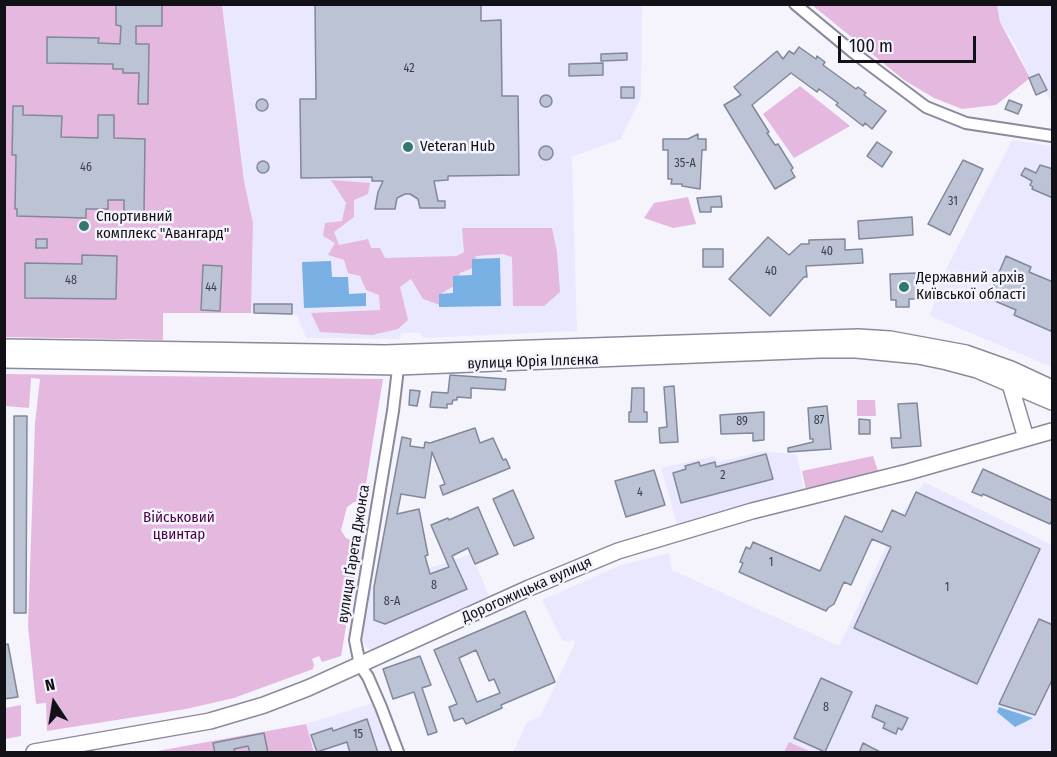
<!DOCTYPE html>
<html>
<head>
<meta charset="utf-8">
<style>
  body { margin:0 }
  #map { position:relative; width:1057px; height:757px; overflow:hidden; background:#f5f4fd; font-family:"Fira Sans Condensed",sans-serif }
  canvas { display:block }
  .frame { position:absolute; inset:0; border:6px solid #121118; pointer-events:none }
  .north { position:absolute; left:24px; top:673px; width:60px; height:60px; -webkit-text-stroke:4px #f5f4fd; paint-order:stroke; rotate:348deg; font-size:16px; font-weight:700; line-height:24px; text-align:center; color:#121118 }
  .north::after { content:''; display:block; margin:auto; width:21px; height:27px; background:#121118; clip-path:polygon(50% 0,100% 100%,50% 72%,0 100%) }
  .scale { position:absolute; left:838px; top:36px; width:138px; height:27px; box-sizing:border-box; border:3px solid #121118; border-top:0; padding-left:8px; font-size:18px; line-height:21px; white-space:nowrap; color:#121118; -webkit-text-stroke:4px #f5f4fd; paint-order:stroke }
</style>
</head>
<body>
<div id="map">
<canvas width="1057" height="757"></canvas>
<div class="frame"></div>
<div class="north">N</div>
<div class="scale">100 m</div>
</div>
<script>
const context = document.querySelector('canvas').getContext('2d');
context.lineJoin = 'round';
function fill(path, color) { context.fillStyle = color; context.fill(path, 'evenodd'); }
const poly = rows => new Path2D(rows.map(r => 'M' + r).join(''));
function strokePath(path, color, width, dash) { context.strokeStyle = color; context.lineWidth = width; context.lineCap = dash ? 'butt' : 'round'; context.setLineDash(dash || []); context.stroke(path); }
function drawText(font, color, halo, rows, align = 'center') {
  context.font = font + ' "Fira Sans Condensed",sans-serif'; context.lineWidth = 5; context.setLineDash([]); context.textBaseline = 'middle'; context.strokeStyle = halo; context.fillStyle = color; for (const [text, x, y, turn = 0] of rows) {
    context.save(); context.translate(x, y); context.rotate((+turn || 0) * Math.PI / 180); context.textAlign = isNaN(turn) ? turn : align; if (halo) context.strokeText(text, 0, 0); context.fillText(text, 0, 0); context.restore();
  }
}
fill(poly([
  [222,5,642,5,641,97,621,139,572,157,577,331,423,338,421,333,401,333,400,339,306,338,297,315,251,313,253,223,244,181],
  [997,5,1052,5,1052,102,1044,91,1046,90,1039,74,1030,78,1015,44,1000,22],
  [1012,140,1052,146,1052,367,930,316,942,277],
  [764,451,797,455,805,496,678,528,661,468,715,456,717,462],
  [924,482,1052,545,1052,752,513,752,527,722,540,717,575,643,573,640,568,642,562,640,542,600,621,565,669,553,672,570,839,646,901,515],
  [471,554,491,600,371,650,365,646,362,639,369,587,374,587],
  [373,703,391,752,314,752,306,724]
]), '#eae8fe');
fill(poly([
  [4,5,222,5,244,181,253,223,251,313,163,313,163,340,5,337],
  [812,5,997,5,1000,22,1030,78,996,105,962,109,934,98,904,80],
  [800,86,850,126,794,158,763,114],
  [331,180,370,183,368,194,354,200,354,217,334,232,339,245,368,239,371,248,380,248,385,258,457,256,464,252,462,228,552,228,557,252,560,292,544,306,513,306,512,257,503,254,476,256,473,268,460,273,454,286,442,293,440,305,423,299,411,279,400,287,408,320,398,329,372,335,320,332,311,313,380,310,379,295,366,290,360,276,348,273,344,260,328,255,335,243,323,236,325,223,342,221,346,203],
  [688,197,696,224,673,228,644,218,654,203],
  [5,374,383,379,363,502,354,502,347,507,341,530,346,538,360,544,341,656,322,662,319,656,312,659,314,665,313,669,234,698,186,709,47,731,46,703,36,704,28,626,35,423,40,379,31,378,29,408,5,406],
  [857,400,875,400,876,416,857,416],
  [873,456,878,471,806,490,802,471],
  [21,705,21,736,5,739,5,708],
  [306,724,314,752,152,752],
  [789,742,811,752,784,752]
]), '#e5b8df');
fill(poly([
  [500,258,501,306,439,307,439,294,453,293,453,276,472,275,472,259],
  [331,261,332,277,348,277,349,294,366,293,366,306,304,308,302,262],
  [999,707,1033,718,1015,727,997,712]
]), '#78b0e3');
const building = poly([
  [116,4,162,4,162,26,136,26,136,44,149,44,148,104,138,104,139,73,123,73,123,69,113,69,113,64,47,63,47,37,99,38,98,43,120,44,121,26,116,25,116,4],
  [315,4,481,4,481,21,501,20,502,96,518,96,519,175,448,176,448,180,434,181,438,201,445,201,445,208,420,208,418,199,410,194,405,194,397,198,395,209,375,209,378,192,383,181,372,181,372,177,301,178,300,99,316,99,315,4],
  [799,47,816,59,817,56,825,62,823,65,856,89,858,87,866,93,864,95,886,111,872,129,865,123,863,126,836,105,838,103,819,89,817,92,791,73,752,105,769,132,767,133,775,145,778,144,793,168,791,170,795,177,775,189,724,105,741,95,734,87,777,51,783,59,789,51,794,54,799,47],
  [627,53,627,60,601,61,601,54,627,53],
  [603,63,603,75,569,76,569,64,603,63],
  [1039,74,1047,90,1036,95,1029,78,1039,74],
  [621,87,634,87,634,98,621,98,621,87],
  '540 101a6 6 0 1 1 12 0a6 6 0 1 1-12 0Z',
  '256 105a6 6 0 1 1 12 0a6 6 0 1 1-12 0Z',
  [1009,100,1022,105,1018,114,1005,109,1009,100],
  [13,106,23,106,23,115,62,116,61,137,98,138,98,115,114,115,114,138,145,139,144,211,133,217,124,210,124,200,108,200,108,209,86,209,86,218,17,216,17,209,15,209,16,155,12,155,13,106],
  [698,134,698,139,706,139,706,150,702,150,700,189,682,186,682,184,671,184,672,179,668,179,668,150,663,150,663,139,688,139,698,134],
  [877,142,892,152,882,167,867,156,877,142],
  '539 153a7 7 0 1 1 14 0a7 7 0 1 1-14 0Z',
  [963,160,983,169,950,235,928,224,963,160],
  '257 167a6 6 0 1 1 12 0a6 6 0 1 1-12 0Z',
  [1040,165,1053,169,1053,198,1032,189,1033,187,1030,185,1032,181,1021,175,1025,168,1036,173,1040,165],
  [721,196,722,207,711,207,711,212,700,212,697,198,721,196],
  [912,217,913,235,859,239,858,221,912,217],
  [768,237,789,255,801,244,809,244,809,240,845,239,845,250,862,249,863,263,806,266,807,277,804,277,770,316,729,279,768,237],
  [36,239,47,239,47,248,36,248,36,239],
  [703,249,723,249,723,267,703,267,703,249],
  [82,255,117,256,116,299,25,298,25,263,82,264,82,255],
  [1006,256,1031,267,1029,272,1053,282,1053,332,1014,315,1016,310,988,298,1006,256],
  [203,265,222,266,220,311,201,310,203,265],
  [917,273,918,299,909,299,909,307,896,307,896,300,891,300,890,274,917,273],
  [254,304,292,304,292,314,254,313,254,304],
  [450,375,506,379,505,390,471,388,471,398,457,397,457,400,453,400,452,404,447,404,447,408,430,407,432,392,448,393,450,375],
  [674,386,678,442,660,443,659,428,667,427,664,387,674,386],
  [632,388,644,388,644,412,647,412,647,422,629,422,629,412,631,412,632,388],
  [410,390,420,391,417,406,409,405,410,390],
  [917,403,921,446,892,448,891,438,901,438,898,404,917,403],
  [827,406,831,449,788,452,788,448,813,442,813,439,810,439,808,408,827,406],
  [764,412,764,440,753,441,753,433,721,434,720,415,764,412],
  [14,416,27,416,26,613,14,613,14,416],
  [859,419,870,420,870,434,859,434,859,419],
  [475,428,480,443,493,438,503,460,506,459,510,468,443,495,440,486,445,484,432,452,425,498,401,494,397,514,419,509,428,555,425,556,430,574,449,567,431,525,448,518,449,520,478,507,498,554,475,564,468,548,452,556,467,589,385,624,374,620,374,587,402,437,411,439,410,446,424,448,425,442,430,443,475,428],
  [766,454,773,479,681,503,673,473,686,469,685,466,699,462,700,466,715,462,716,467,766,454],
  [983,469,1053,501,1053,518,1050,524,983,494,982,496,972,492,983,469],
  [654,470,665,505,626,517,615,481,654,470],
  [513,490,534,538,514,546,493,499,513,490],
  [916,492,1040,549,977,684,854,628,891,547,872,539,851,585,844,582,834,604,828,608,826,611,739,572,743,563,740,562,746,547,750,549,753,542,820,571,845,516,882,532,892,510,905,516,916,492],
  [525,611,555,682,501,705,502,708,466,724,463,718,454,721,449,707,457,704,434,650,525,611],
  [476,650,489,681,494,679,500,693,477,702,459,658,476,650],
  [1039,619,1053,625,1053,678,1035,715,999,704,1039,619],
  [8,644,18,697,4,699,4,645,8,644],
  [420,656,431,685,422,688,437,732,428,735,414,692,393,699,383,669,420,656],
  [821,678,852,692,825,752,794,738,821,678],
  [876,705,908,718,902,730,898,728,896,734,883,728,885,723,872,717,876,705],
  [367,719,378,753,350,753,347,742,317,752,311,735,332,728,333,731,367,719],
  [264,733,268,753,250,753,248,746,234,749,235,753,215,753,213,743,264,733],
  [863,743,882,753,859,753,863,743]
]);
fill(building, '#bbc3d5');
strokePath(building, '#81889a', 1.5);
const street = poly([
  [795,4,854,53,926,107,966,123,1052,136],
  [398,752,381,707,368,677,360,665,355,640,393,411,399,360]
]);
const secondary = poly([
  [4,347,385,353,858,337,890,339,966,353,1011,369,1052,388],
  [4,360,398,367,819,350,856,350,918,356,947,362,977,370,1052,402],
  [1011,378,1010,384,1026,438],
  [34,752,210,721,264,705,308,688,529,588,618,551,752,511,908,472,1052,431]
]);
strokePath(street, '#8b899c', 14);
strokePath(secondary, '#8b899c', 18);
strokePath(street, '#fff', 10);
strokePath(secondary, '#fff', 15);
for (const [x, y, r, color] of [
  [408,147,6,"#32786f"],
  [84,226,6,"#32786f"],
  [904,287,6,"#32786f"]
]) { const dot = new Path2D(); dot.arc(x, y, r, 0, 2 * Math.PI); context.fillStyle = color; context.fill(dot); strokePath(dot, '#f5f4fd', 2); }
drawText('12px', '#3c3e47', null, [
  ["42",409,69],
  ["35-А",685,164],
  ["46",86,168],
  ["31",953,202],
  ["40",827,252],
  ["40",771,272],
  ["48",71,281],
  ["44",211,288],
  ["87",819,421],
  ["89",742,422],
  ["2",723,476],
  ["4",640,493],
  ["1",771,563],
  ["8",434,586],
  ["1",947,588],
  ["8-А",392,602],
  ["8",826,708],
  ["15",358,735]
]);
drawText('15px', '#121118', '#f5f4fd', [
  ["Veteran Hub",420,147],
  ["Спортивний",96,217],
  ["комплекс \"Авангард\"",96,234],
  ["Державний архів",916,278],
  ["Київської області",916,295]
], 'left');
drawText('15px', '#121118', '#f5f4fd', [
  ["вулиця Юрія Іллєнка",533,362,-2],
  ["вулиця Ґарета Джонса",354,554,-81],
  ["Дорогожицька вулиця",527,590,-24]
]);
drawText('15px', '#490345', '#f5f4fd', [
  ["Військовий",179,518],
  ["цвинтар",179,535]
]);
</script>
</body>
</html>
